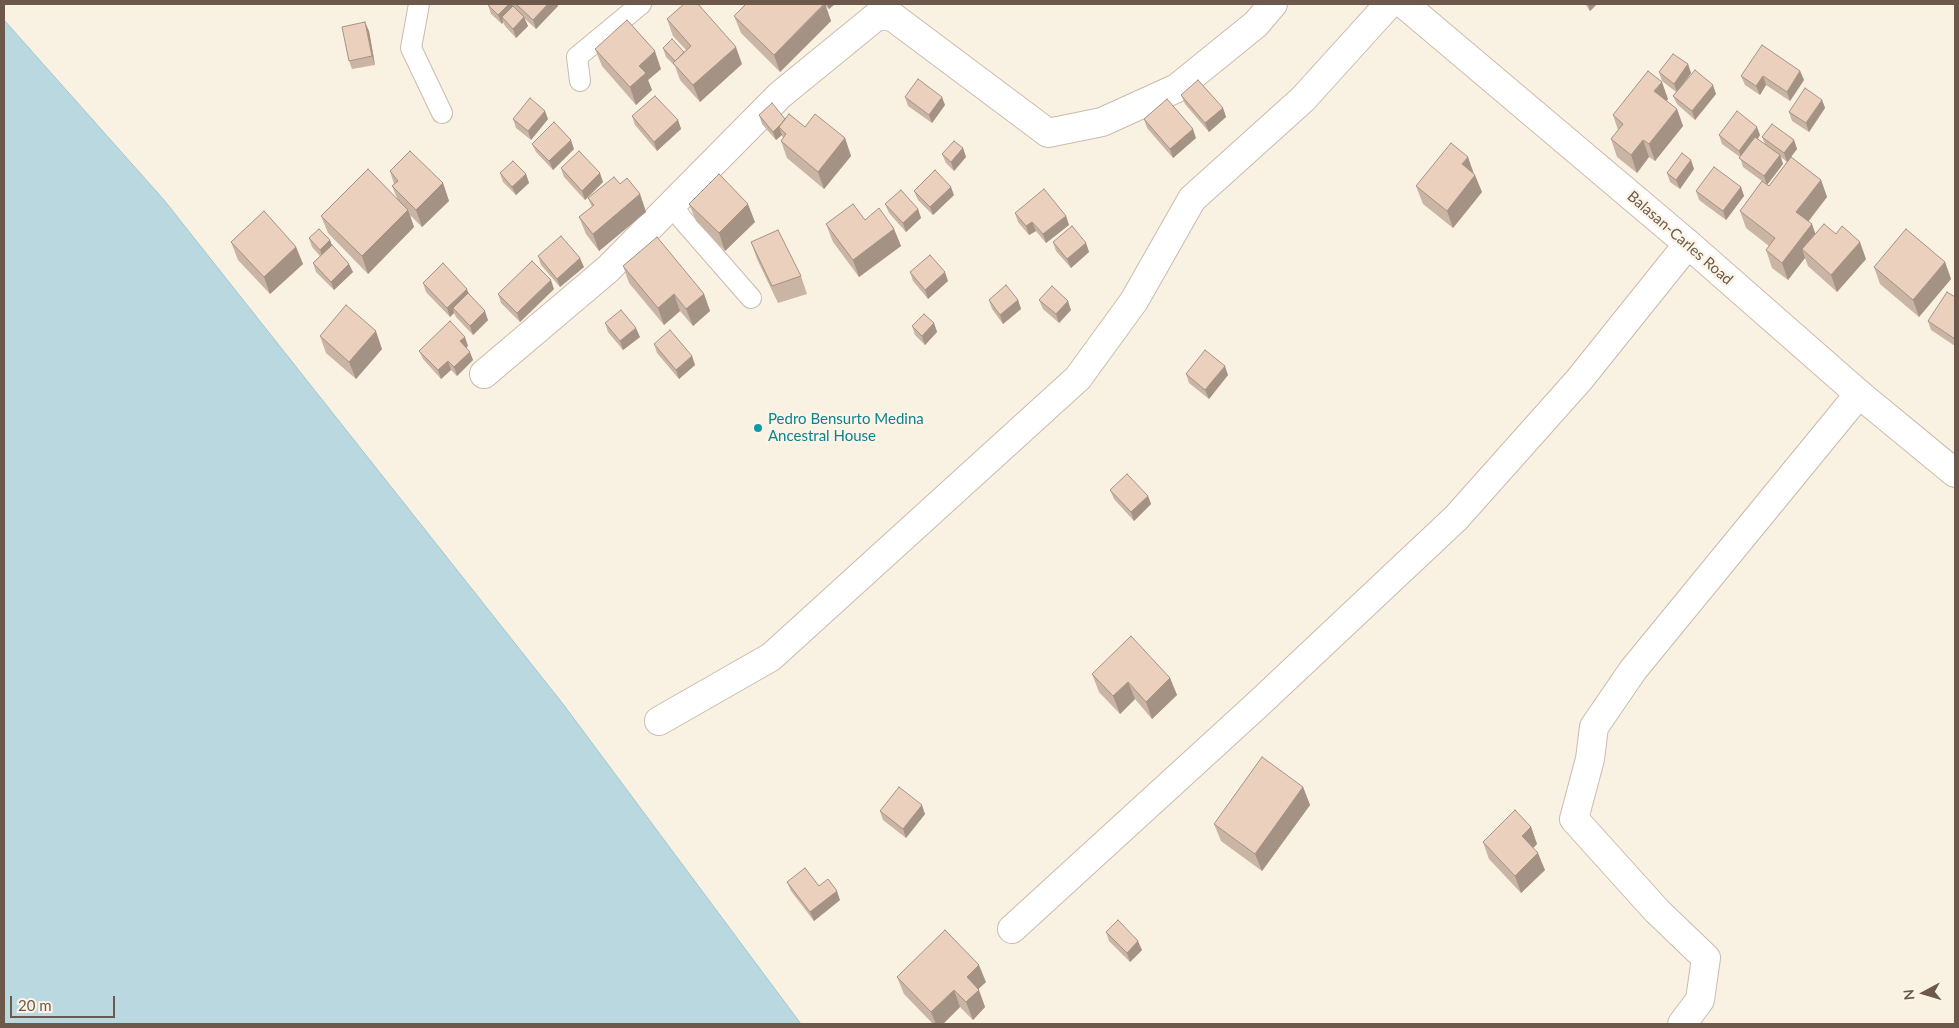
<!DOCTYPE html>
<html>
<head>
<meta charset="utf-8">
<style>
  body { margin:0 }
  #map { position:relative; width:1959px; height:1028px; overflow:hidden; background:#f9f1e2; font-family:Lato,sans-serif }
  canvas { display:block }
  .frame { position:absolute; inset:0; border:5px solid #6d594c; pointer-events:none }
  .north { position:absolute; left:1899px; top:968px; width:50px; height:50px; -webkit-text-stroke:4px #fcf5e7; paint-order:stroke; rotate:264deg; font-size:14px; font-weight:700; line-height:20px; text-align:center; color:#6d594c }
  .north::after { content:''; display:block; margin:auto; width:18px; height:22px; background:#6d594c; clip-path:polygon(50% 0,100% 100%,50% 72%,0 100%) }
  .scale { position:absolute; left:10px; top:996px; width:105px; height:22px; box-sizing:border-box; border:2px solid #6d594c; border-top:0; padding-left:6px; font-size:15px; line-height:18px; white-space:nowrap; color:#6d594c; -webkit-text-stroke:4px #fcf5e7; paint-order:stroke }
</style>
</head>
<body>
<div id="map">
<canvas width="1959" height="1028"></canvas>
<div class="frame"></div>
<div class="north">N</div>
<div class="scale">20 m</div>
</div>
<script>
const context = document.querySelector('canvas').getContext('2d');
context.lineJoin = 'round';
function fill(path, color) { context.fillStyle = color; context.fill(path, 'evenodd'); }
const poly = rows => new Path2D(rows.map(r => 'M' + r).join(''));
function strokePath(path, color, width, dash) { context.strokeStyle = color; context.lineWidth = width; context.lineCap = dash ? 'butt' : 'round'; context.setLineDash(dash || []); context.stroke(path); }
function drawText(font, color, halo, rows, align = 'center') {
  context.font = font + ' Lato,sans-serif'; context.lineWidth = 5; context.setLineDash([]); context.textBaseline = 'middle'; context.strokeStyle = halo; context.fillStyle = color; for (const [text, x, y, turn = 0] of rows) {
    context.save(); context.translate(x, y); context.rotate((+turn || 0) * Math.PI / 180); context.textAlign = isNaN(turn) ? turn : align; if (halo) context.strokeText(text, 0, 0); context.fillText(text, 0, 0); context.restore();
  }
}
const water = poly([
  [4,20,164,200,563,704,801,1024,4,1024,4,20]
]);
fill(water, '#b9d8df');
strokePath(water, '#a1c7d0', 1);
const lane = poly([
  [419,4,411,48,442,113],
  [580,81,577,57,641,4],
  [672,203,682,219,751,298]
]);
const street = poly([
  [484,374,608,269,780,95,878,15,893,17,1048,133,1102,122,1177,88,1256,24,1273,4],
  [659,721,771,657,1078,378,1134,301,1192,199,1303,99,1389,4],
  [1012,929,1256,706,1456,518,1579,380,1688,244],
  [1682,1024,1700,1000,1706,958,1657,911,1574,819,1590,759,1594,727,1633,670,1859,394]
]);
const secondary = poly([
  [1404,4,1688,244,1859,394,1955,473]
]);
strokePath(lane, '#cabbad', 22);
strokePath(street, '#cabbad', 30);
strokePath(secondary, '#cdbbab', 30);
strokePath(lane, '#fff', 20);
strokePath(street, '#fff', 28);
strokePath(secondary, '#fff', 28);
fill(poly([
  [512,4,514,7,513,4,557,4,558,6,536,29,524,18,528,26,516,38,505,26,503,22,502,24,491,14,488,5],
  [746,4,835,4,829,9,826,6,831,21,780,72,741,33,734,16],
  [1585,4,1597,4,1590,11],
  [667,19,742,64,700,102,680,80,675,66,666,57,663,48,684,52,686,50,673,36],
  [369,31,375,65,352,69,349,61],
  [595,49,661,69,648,80,652,90,636,105,602,66],
  [1688,64,1691,73,1684,83,1716,94,1695,120,1677,104,1673,96,1676,92,1662,81,1659,72],
  [1800,71,1804,80,1790,101,1766,85,1760,95,1745,85,1741,76],
  [1181,95,1223,108,1226,117,1209,132,1185,104],
  [905,97,945,105,932,123,908,106],
  [1668,99,1667,101,1677,109,1683,126,1655,161,1649,157,1637,173,1617,157,1611,139,1618,130,1613,115],
  [1822,100,1825,108,1809,132,1792,121,1789,112],
  [759,115,785,119,805,127,845,138,851,156,824,189,787,158,781,141,783,138,782,135,776,140,762,124],
  [632,116,678,120,681,129,657,151,635,125],
  [513,119,548,119,531,140,516,128],
  [1144,119,1196,138,1173,158,1147,128],
  [1719,135,1760,135,1758,139,1765,144,1762,137,1794,140,1797,149,1791,157,1821,180,1827,197,1809,221,1815,233,1866,259,1837,292,1808,266,1805,258,1788,280,1772,268,1766,250,1769,246,1746,228,1740,211,1762,181,1743,167,1740,157,1722,144],
  [1781,157,1787,162,1769,186,1767,185,1783,164],
  [532,144,574,149,553,170,536,152],
  [963,148,966,157,954,171,946,163,942,154],
  [1691,160,1694,169,1680,189,1670,182,1667,173],
  [561,168,603,182,585,200,564,177],
  [390,171,443,183,449,201,422,227,410,215,414,227,368,274,328,233,321,216,397,198,392,186,394,184],
  [500,173,526,174,529,183,516,195,503,182],
  [620,184,640,194,646,212,599,251,586,234,579,217,592,207,588,198],
  [1416,186,1482,192,1453,228,1423,204],
  [1741,187,1744,196,1726,220,1699,200,1696,191],
  [914,191,954,195,933,215,918,200],
  [689,204,755,222,725,251,696,221],
  [885,204,918,209,921,218,906,232,889,213],
  [1015,213,1066,216,1069,225,1046,243,1036,231,1029,235,1018,222],
  [865,220,894,229,901,246,859,277,833,242,826,224],
  [309,238,330,240,332,245,353,272,334,290,316,272,313,263,320,256,312,247],
  [231,242,296,247,303,264,270,294,238,260],
  [751,242,801,276,807,294,778,303,757,259],
  [1053,242,1086,243,1089,252,1071,268,1056,251],
  [538,256,584,267,560,287,541,265],
  [1945,262,1951,279,1919,317,1880,284,1874,267],
  [623,266,704,294,710,311,693,326,680,311,664,325,629,283],
  [910,272,948,281,928,299,913,281],
  [423,283,488,320,473,335,456,317,454,313,450,317,426,292],
  [554,289,520,322,501,303,498,294],
  [1955,297,1955,346,1931,330,1928,321],
  [989,300,1018,300,1021,309,1003,324,992,309],
  [1039,300,1071,310,1059,323,1043,309],
  [605,323,640,337,623,350,608,332],
  [934,323,937,332,925,345,915,335,912,326],
  [320,336,382,349,356,379,326,353],
  [654,344,692,356,695,365,679,379,657,353],
  [468,346,466,347,473,360,457,376,451,370,441,379,423,359,419,351],
  [1186,374,1228,375,1209,399,1189,383],
  [1110,490,1148,496,1151,504,1134,521,1114,499],
  [1092,674,1170,678,1177,695,1152,719,1135,699,1120,714,1099,692],
  [1303,787,1310,805,1262,871,1221,841,1214,824],
  [880,811,925,814,906,838,883,820],
  [1531,827,1537,844,1533,848,1545,870,1521,893,1489,859,1483,842],
  [787,882,819,886,840,900,814,921,791,891],
  [1106,932,1142,950,1130,962,1109,941],
  [897,977,986,982,978,989,985,1007,973,1020,960,1007,943,1024,933,1024,904,994]
]), '#cab4a3');
fill(poly([
  [509,4,512,4,514,10,502,17,503,22,502,24,498,15],
  [548,4,557,4,558,6,536,29,533,20],
  [825,4,831,21,780,72,774,55],
  [827,4,835,4,829,9],
  [1588,4,1597,4,1590,11],
  [524,17,528,26,516,38,513,29],
  [365,22,369,31,375,65,372,56],
  [736,47,742,64,700,102,693,85],
  [655,51,661,69,648,80,652,90,636,105,630,87,639,66],
  [1688,64,1691,73,1677,92,1674,84],
  [1800,71,1804,80,1790,101,1787,92],
  [1763,76,1766,85,1760,95,1756,86],
  [1662,82,1668,99,1661,108,1654,91],
  [1713,85,1716,94,1695,120,1692,111],
  [942,97,945,105,932,123,929,115],
  [1822,100,1825,108,1809,132,1806,123],
  [1223,108,1226,117,1209,132,1205,123],
  [1677,109,1683,126,1655,161,1649,144],
  [545,111,548,119,531,140,528,131],
  [678,120,681,129,657,151,654,142],
  [786,120,779,127,782,135,776,140,773,132],
  [1757,127,1760,135,1742,160,1739,151],
  [1193,129,1196,138,1173,158,1170,149],
  [845,138,851,156,824,189,818,172],
  [571,140,574,149,553,170,549,161],
  [1643,140,1649,157,1637,173,1631,155],
  [1794,140,1797,149,1787,162,1784,153],
  [963,148,966,157,954,171,951,162],
  [1780,155,1783,164,1767,185,1764,176],
  [1468,157,1474,174,1462,164],
  [1691,160,1694,169,1680,189,1676,180],
  [600,173,603,182,585,200,582,191],
  [526,174,529,183,516,195,512,187],
  [1475,175,1482,192,1453,228,1447,211],
  [1821,180,1827,197,1802,229,1796,212],
  [443,183,449,201,422,227,416,210],
  [951,187,954,195,933,215,930,207],
  [1741,187,1744,196,1726,220,1723,211],
  [640,194,646,212,599,251,593,234],
  [748,204,755,222,725,251,719,233],
  [918,209,921,218,906,232,903,223],
  [408,210,414,227,368,274,362,256],
  [1066,216,1069,225,1046,243,1043,234],
  [1032,222,1036,231,1029,235,1026,226],
  [1812,224,1818,241,1802,249,1805,258,1788,280,1782,263],
  [894,229,901,246,859,277,853,260],
  [330,240,333,249,323,259,320,250],
  [1860,242,1866,259,1837,292,1831,275],
  [1086,243,1089,252,1071,268,1067,259],
  [296,247,303,264,270,294,264,277],
  [580,258,584,267,560,287,557,279],
  [1945,262,1951,279,1919,317,1913,300],
  [349,264,353,272,334,290,331,282],
  [945,272,948,281,928,299,925,290],
  [551,280,554,289,520,322,517,313],
  [467,289,470,297,453,308,454,313,450,317,447,308],
  [674,294,680,311,664,325,658,308],
  [704,294,710,311,693,326,686,309],
  [1018,300,1021,309,1003,324,1000,315],
  [1068,301,1071,310,1059,323,1056,314],
  [485,311,488,320,473,335,470,326],
  [934,323,937,332,925,345,922,336],
  [636,328,640,337,623,350,620,341],
  [376,331,382,349,356,379,349,362],
  [465,337,468,346,464,350,460,341],
  [470,352,473,360,457,376,454,367],
  [692,356,695,365,679,379,676,370],
  [448,361,451,370,441,379,438,370],
  [1225,366,1228,375,1209,399,1205,390],
  [1148,496,1151,504,1134,521,1131,512],
  [1170,678,1177,695,1152,719,1146,702],
  [1128,682,1135,699,1120,714,1113,696],
  [1303,787,1310,805,1262,871,1255,854],
  [922,805,925,814,906,838,903,829],
  [1531,827,1537,844,1528,853,1522,836],
  [1538,853,1545,870,1521,893,1515,876],
  [837,891,840,900,814,921,810,912],
  [1138,941,1142,950,1130,962,1127,953],
  [979,965,986,982,973,994,967,977],
  [954,990,960,1007,943,1024,936,1024,931,1012],
  [979,990,985,1007,973,1020,966,1002]
]), '#a49284');
const building = poly([
  [489,4,509,4,498,15,488,5,489,4],
  [516,4,548,4,533,20,516,4],
  [684,4,698,4,736,47,693,85,673,63,691,46,667,19,684,4],
  [746,4,824,4,774,55,734,16,746,4],
  [513,6,524,17,513,29,502,17,513,6],
  [627,20,655,51,639,66,646,73,630,87,595,49,627,20],
  [365,22,372,56,349,61,342,27,365,22],
  [672,39,684,52,675,61,663,48,672,39],
  [1762,45,1800,71,1787,92,1763,76,1756,86,1741,76,1762,45],
  [1673,54,1688,64,1674,84,1659,72,1673,54],
  [1695,70,1713,85,1692,111,1673,96,1695,70],
  [1648,71,1662,82,1654,91,1677,109,1649,144,1643,140,1631,155,1611,139,1623,124,1613,115,1648,71],
  [918,79,942,97,929,115,905,97,918,79],
  [1198,80,1223,108,1205,123,1181,95,1198,80],
  [1805,88,1822,100,1806,123,1789,112,1805,88],
  [655,96,678,120,654,142,632,116,655,96],
  [530,98,545,111,528,131,513,119,530,98],
  [1167,99,1193,129,1170,149,1144,119,1167,99],
  [772,103,785,119,780,125,773,132,759,115,772,103],
  [1737,111,1757,127,1739,151,1719,135,1737,111],
  [789,114,805,127,815,114,845,138,818,172,781,141,786,134,779,127,789,114],
  [554,122,571,140,549,161,532,144,554,122],
  [1772,124,1794,140,1784,153,1762,137,1772,124],
  [1755,137,1780,155,1764,176,1739,158,1755,137],
  [954,141,963,148,951,162,942,154,954,141],
  [1451,143,1468,157,1462,164,1475,175,1447,211,1416,186,1451,143],
  [410,151,443,183,416,210,392,186,398,181,390,171,410,151],
  [579,151,600,173,582,191,561,168,579,151],
  [1682,153,1691,160,1676,180,1667,173,1682,153],
  [1791,157,1821,180,1796,212,1812,224,1782,263,1766,250,1775,238,1740,211,1762,181,1769,186,1791,157],
  [513,161,526,174,512,187,500,173,513,161],
  [1714,167,1741,187,1723,211,1696,191,1714,167],
  [368,169,408,210,362,256,321,216,368,169],
  [935,170,951,187,930,207,914,191,935,170],
  [719,174,748,204,719,233,689,204,719,174],
  [614,177,620,184,627,178,640,194,593,234,579,217,594,205,588,198,614,177],
  [1044,189,1066,216,1043,234,1032,222,1026,226,1015,213,1044,189],
  [901,190,918,209,903,223,885,204,901,190],
  [853,204,865,220,879,208,894,229,853,260,826,224,853,204],
  [264,211,296,247,264,277,231,242,264,211],
  [1824,224,1836,234,1842,226,1860,242,1831,275,1802,249,1824,224],
  [1072,226,1086,243,1067,259,1053,242,1072,226],
  [319,229,330,240,320,250,309,238,319,229],
  [1906,229,1945,262,1913,300,1874,267,1906,229],
  [778,230,801,276,772,286,751,242,778,230],
  [561,236,580,258,557,279,538,256,561,236],
  [657,237,704,294,686,309,674,294,658,308,623,266,657,237],
  [332,245,349,264,331,282,313,263,332,245],
  [930,255,945,272,925,290,910,272,930,255],
  [532,261,551,280,517,313,498,294,532,261],
  [443,263,467,289,447,308,423,283,443,263],
  [1006,285,1018,300,1000,315,989,300,1006,285],
  [1052,286,1068,301,1056,314,1039,300,1052,286],
  [1947,292,1955,297,1955,339,1928,321,1947,292],
  [468,293,485,311,470,326,453,308,468,293],
  [346,305,376,331,349,362,320,336,346,305],
  [621,310,636,328,620,341,605,323,621,310],
  [924,314,934,323,922,336,912,326,924,314],
  [450,321,465,337,460,341,470,352,454,367,448,361,438,370,419,351,450,321],
  [670,330,692,356,676,370,654,344,670,330],
  [1205,350,1225,366,1205,390,1186,374,1205,350],
  [1127,474,1148,496,1131,512,1110,490,1127,474],
  [1131,636,1170,678,1146,702,1128,682,1113,696,1092,674,1131,636],
  [1262,757,1303,787,1255,854,1214,824,1262,757],
  [899,787,922,805,903,829,880,811,899,787],
  [1515,810,1531,827,1522,836,1538,853,1515,876,1483,842,1515,810],
  [805,868,819,886,828,879,837,891,810,912,787,882,805,868],
  [1118,920,1138,941,1127,953,1106,932,1118,920],
  [945,930,979,965,967,977,979,990,966,1002,954,990,931,1012,897,977,945,930]
]);
fill(building, '#ebd1bd');
strokePath(building, '#a49284', 1);
for (const [x, y, r, color] of [
  [758,428,5,"#0f9aa8"]
]) { const dot = new Path2D(); dot.arc(x, y, r, 0, 2 * Math.PI); context.fillStyle = color; context.fill(dot); strokePath(dot, '#fcf5e7', 2); }
drawText('15px', '#6d594c', '#fcf5e7', [
  ["Balasan-Carles Road",1680,238,41]
]);
drawText('15px', '#0d838f', '#fcf5e7', [
  ["Pedro Bensurto Medina",768,419],
  ["Ancestral House",768,436]
], 'left');
</script>
</body>
</html>
